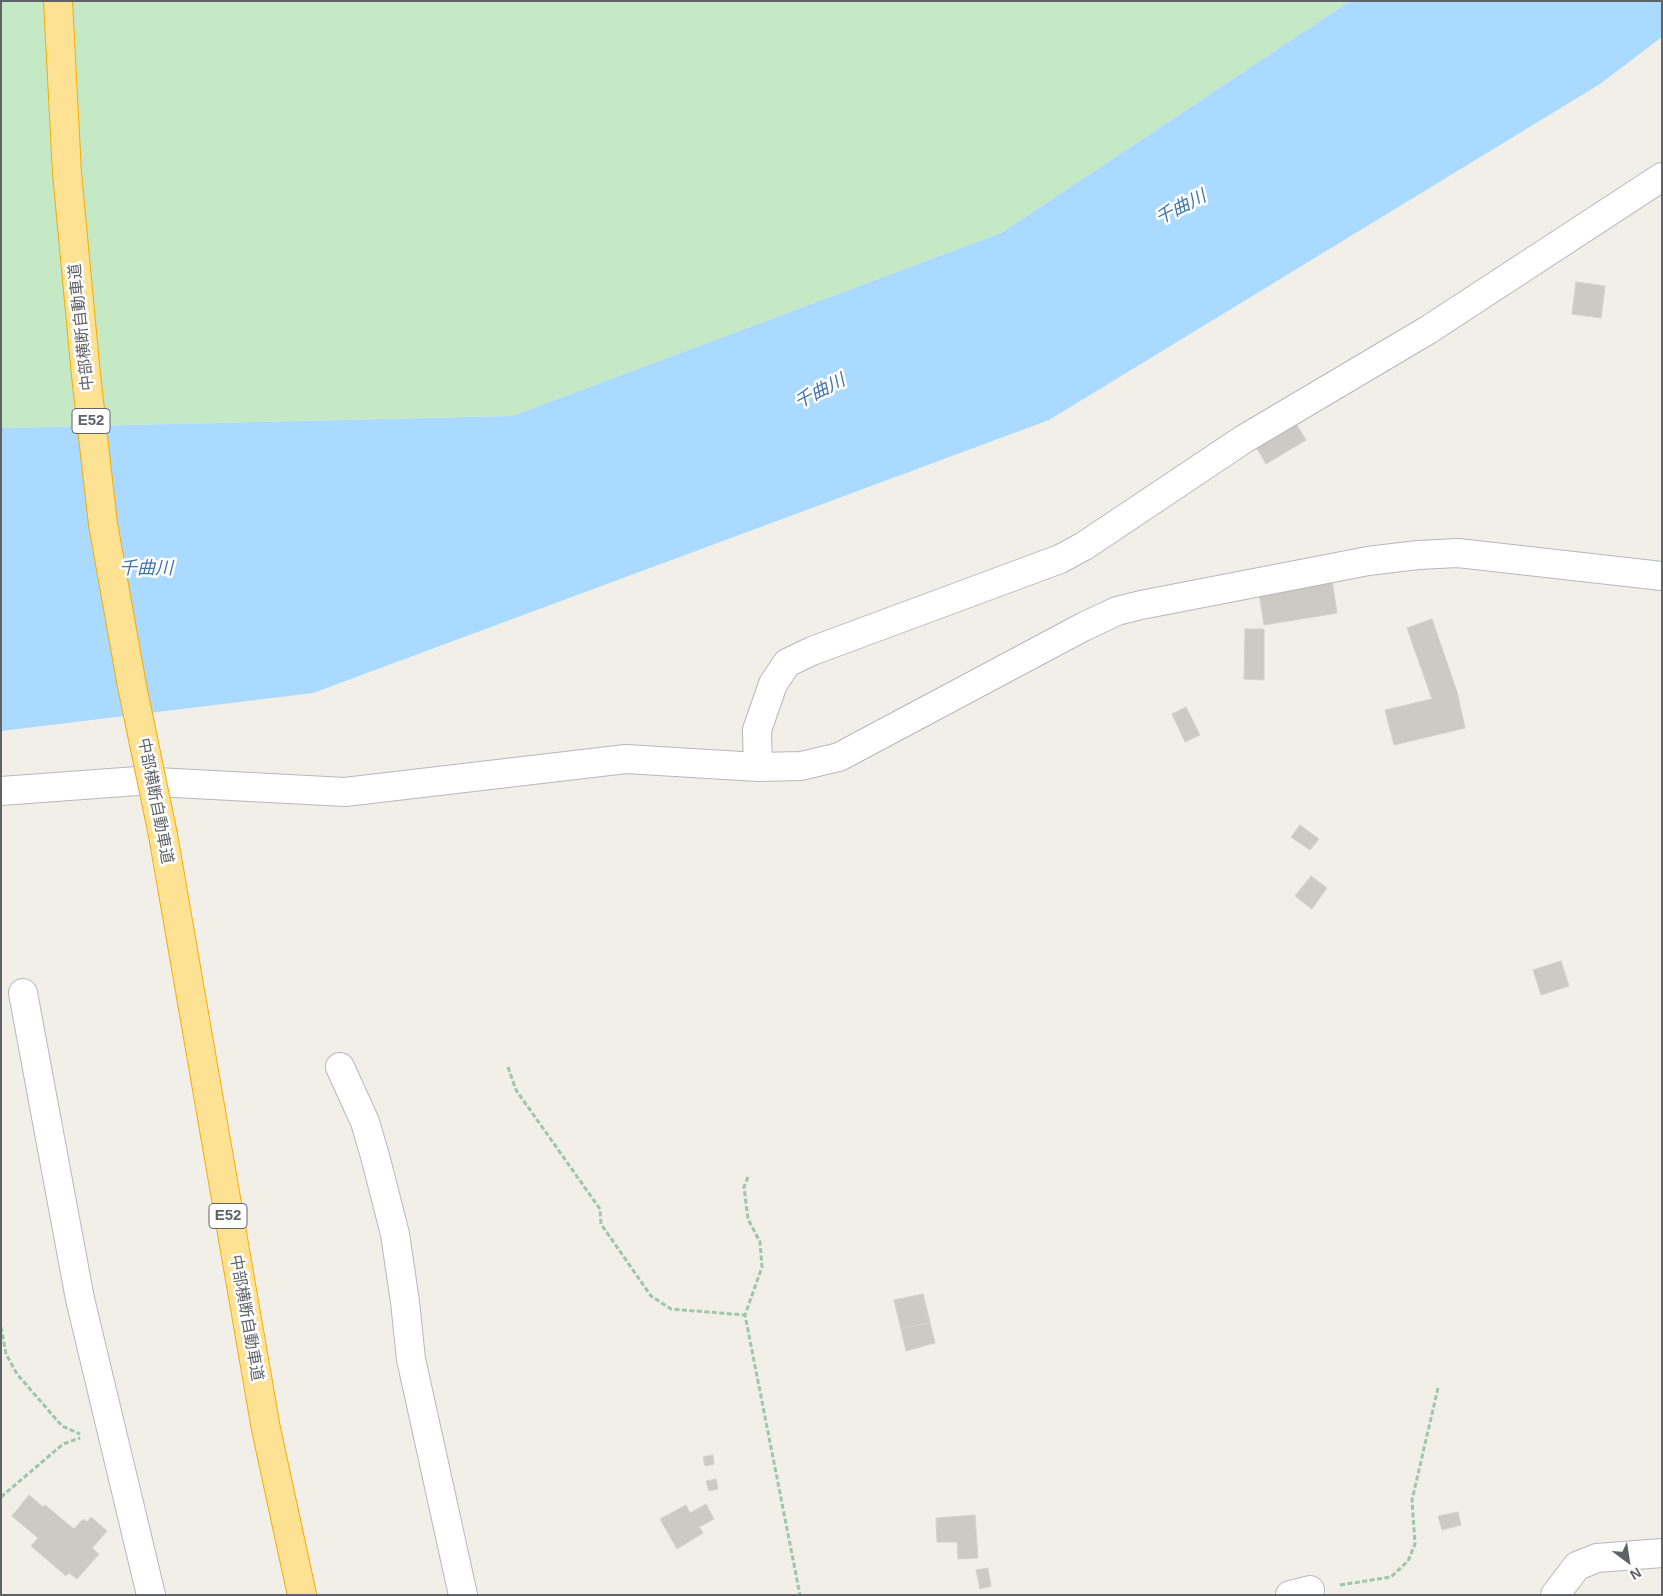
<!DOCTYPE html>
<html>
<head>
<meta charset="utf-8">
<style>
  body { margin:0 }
  #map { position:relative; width:1663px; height:1596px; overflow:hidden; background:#f1efe8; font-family:Arial,sans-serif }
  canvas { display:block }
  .frame { position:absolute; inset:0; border:2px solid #5f6368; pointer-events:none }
  .north { position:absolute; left:1603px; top:1536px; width:50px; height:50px; -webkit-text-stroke:4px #fff; paint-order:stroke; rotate:149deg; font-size:14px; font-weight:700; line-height:20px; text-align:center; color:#5f6368 }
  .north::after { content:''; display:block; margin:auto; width:18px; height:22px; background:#5f6368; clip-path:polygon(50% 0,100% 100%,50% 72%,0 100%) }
</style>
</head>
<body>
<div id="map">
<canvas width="1663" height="1596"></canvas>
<div class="frame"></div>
<div class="north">N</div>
</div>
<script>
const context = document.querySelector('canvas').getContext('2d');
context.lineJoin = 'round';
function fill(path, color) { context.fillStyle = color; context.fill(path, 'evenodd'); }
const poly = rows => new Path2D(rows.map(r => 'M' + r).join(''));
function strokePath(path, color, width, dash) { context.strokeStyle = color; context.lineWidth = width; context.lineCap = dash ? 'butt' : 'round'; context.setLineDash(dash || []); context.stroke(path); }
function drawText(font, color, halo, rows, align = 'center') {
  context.font = font + ' Arial,"Noto Sans JP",sans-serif'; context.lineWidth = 5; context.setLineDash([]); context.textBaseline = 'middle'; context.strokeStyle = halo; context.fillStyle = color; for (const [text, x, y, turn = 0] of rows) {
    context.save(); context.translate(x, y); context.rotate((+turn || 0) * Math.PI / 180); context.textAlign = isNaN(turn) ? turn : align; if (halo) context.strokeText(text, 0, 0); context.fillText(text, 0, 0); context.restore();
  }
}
fill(poly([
  [1,1,1350,1,1001,233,512,416,1,428]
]), '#c5e8c5');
fill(poly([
  [1350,1,1662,1,1662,37,1600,84,1049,420,313,693,1,731,1,428,512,416,1001,233]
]), '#aadaff');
const building = poly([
  [1576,282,1605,286,1601,318,1572,314,1576,282],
  [1293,419,1306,440,1266,464,1254,443,1293,419],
  [1332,581,1337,613,1264,625,1259,593,1332,581],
  [1432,619,1457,692,1465,728,1394,745,1385,710,1432,699,1407,628,1432,619],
  [1245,629,1264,629,1264,680,1244,679,1245,629],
  [1186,707,1200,735,1185,742,1172,714,1186,707],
  [1300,825,1319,839,1310,850,1291,837,1300,825],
  [1311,876,1327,888,1312,909,1295,896,1311,876],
  [1561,961,1569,986,1541,995,1533,970,1561,961],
  [923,1294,930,1322,901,1329,894,1300,923,1294],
  [930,1323,935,1343,906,1351,901,1329,930,1323],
  [713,1455,714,1464,705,1466,703,1457,713,1455],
  [716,1479,718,1489,709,1491,706,1481,716,1479],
  [29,1495,43,1507,45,1505,74,1529,83,1519,87,1522,91,1517,107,1531,92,1548,99,1554,77,1579,69,1573,66,1576,31,1546,38,1538,12,1516,29,1495],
  [706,1504,714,1519,699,1527,703,1533,677,1549,660,1519,686,1505,690,1513,706,1504],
  [1458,1512,1461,1525,1442,1530,1438,1516,1458,1512],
  [975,1515,978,1558,958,1559,957,1542,937,1542,936,1518,975,1515],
  [988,1568,991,1586,980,1589,976,1570,988,1568]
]);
fill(building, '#cccac5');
strokePath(building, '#d6d1c6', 1);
const street = poly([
  [758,767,757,730,773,684,787,663,812,651,1060,559,1084,546,1244,439,1428,330,1662,177],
  [1,791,137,781,345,792,626,759,758,767,801,766,839,757,1083,627,1117,611,1141,605,1368,561,1418,555,1458,553,1662,576],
  [23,993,80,1299,151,1595],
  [340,1067,365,1122,375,1156,395,1234,405,1302,411,1359,463,1595],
  [1290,1595,1310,1590],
  [1555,1595,1577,1566,1597,1558,1662,1553]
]);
const highway = poly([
  [163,835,266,1429,302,1595]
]);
strokePath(street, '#b5b8bc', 30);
strokePath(highway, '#f9ab00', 30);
strokePath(poly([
  [508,1067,516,1090,600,1209,601,1224,651,1296,671,1309,745,1315],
  [748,1177,744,1187,748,1219,760,1242,762,1267,745,1315,800,1595],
  [1,1327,6,1354,17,1374,62,1426,80,1434],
  [1,1497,63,1444,80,1438],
  [1340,1585,1391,1577,1408,1561,1415,1544,1412,1500,1438,1388]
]), '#9cc7a9', 3, [5, 2.5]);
strokePath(street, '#fff', 28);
strokePath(highway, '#fde293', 28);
const highwayBridge = poly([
  [58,1,67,173,86,375,103,524,132,686,163,835]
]);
strokePath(highwayBridge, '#f9ab00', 30, []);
strokePath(highwayBridge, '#fde293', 28);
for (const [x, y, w] of [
  [91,421,38],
  [228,1216,38]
]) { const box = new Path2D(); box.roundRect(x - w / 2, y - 12.5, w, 25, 4); context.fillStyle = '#fff'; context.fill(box); strokePath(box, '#5f6368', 1); }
drawText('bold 15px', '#5f6368', null, [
  ["E52",91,421],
  ["E52",228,1216]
]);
drawText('16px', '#5f6368', '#fff', [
  ["中部横断自動車道",82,327,-96],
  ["中部横断自動車道",155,801,79],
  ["中部横断自動車道",246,1318,80]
]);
drawText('italic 18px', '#4174aa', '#fff', [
  ["千曲川",1181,208,-27],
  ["千曲川",820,392,-27],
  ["千曲川",146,569]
]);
</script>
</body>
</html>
